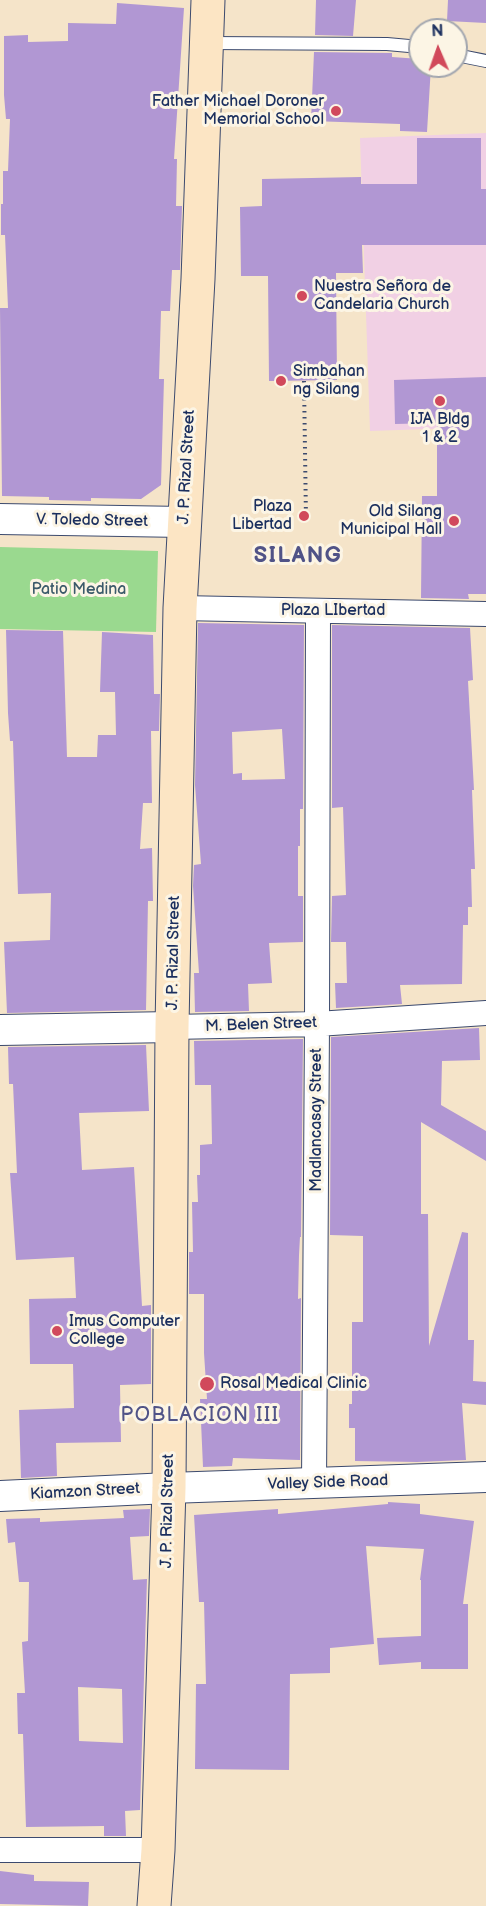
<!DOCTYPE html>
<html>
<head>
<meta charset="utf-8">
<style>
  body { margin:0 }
  #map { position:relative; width:486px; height:1906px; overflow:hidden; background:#f5e4c9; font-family:"Balsamiq Sans",sans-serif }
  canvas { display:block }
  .north { position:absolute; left:408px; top:18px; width:60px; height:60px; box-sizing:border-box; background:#fcf5e5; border:2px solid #a2a6af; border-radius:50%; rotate:358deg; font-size:16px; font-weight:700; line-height:24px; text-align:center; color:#1b2f5e }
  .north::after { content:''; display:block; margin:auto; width:21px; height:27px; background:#d1495b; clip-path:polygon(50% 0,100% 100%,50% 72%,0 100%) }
</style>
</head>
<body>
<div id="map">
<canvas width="486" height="1906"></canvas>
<div class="north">N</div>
</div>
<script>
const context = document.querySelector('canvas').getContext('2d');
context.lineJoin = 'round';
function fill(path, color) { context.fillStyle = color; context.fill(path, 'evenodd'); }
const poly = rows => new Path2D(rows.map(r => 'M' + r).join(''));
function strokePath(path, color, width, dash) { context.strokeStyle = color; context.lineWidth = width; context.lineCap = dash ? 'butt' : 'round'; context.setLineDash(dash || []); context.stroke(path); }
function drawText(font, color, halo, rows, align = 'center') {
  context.font = font + ' "Balsamiq Sans",sans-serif'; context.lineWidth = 6; context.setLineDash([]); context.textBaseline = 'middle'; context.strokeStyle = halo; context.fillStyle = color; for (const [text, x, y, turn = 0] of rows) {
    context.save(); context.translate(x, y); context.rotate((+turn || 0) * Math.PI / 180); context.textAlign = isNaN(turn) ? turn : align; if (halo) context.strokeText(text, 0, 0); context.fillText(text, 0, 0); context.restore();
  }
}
fill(poly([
  [486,133,486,427,370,431,360,138]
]), '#f1d0e4');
fill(poly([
  [0,547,158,551,156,632,0,629]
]), '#9ad98f');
fill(poly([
  [316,0,356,0,353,36,315,35],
  [448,0,486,0,486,23,447,21],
  [117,3,184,8,174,159,177,159,176,206,182,206,180,270,172,270,170,311,161,311,159,379,164,379,161,485,141,499,91,498,91,501,49,500,49,497,2,496,0,308,8,308,5,235,1,235,1,204,3,204,3,171,8,171,10,119,6,119,4,95,4,36,28,35,28,42,68,41,68,23,116,24],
  [314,52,392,53,392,57,420,59,420,66,431,66,427,132,400,131,400,124,311,121],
  [417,138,481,138,481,189,486,189,486,245,362,245,363,273,336,273,337,380,269,381,268,276,241,276,240,207,262,206,262,179,361,177,361,184,417,184],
  [486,377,486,594,468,594,469,599,421,598,422,496,437,496,437,423,395,424,394,380],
  [198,623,304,625,303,809,300,809,300,846,298,846,298,896,303,896,303,942,269,943,272,983,248,984,249,1011,195,1012,194,973,199,973,193,886,194,865,201,864,195,785],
  [282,729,285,779,242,780,242,773,233,774,232,732],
  [332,625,470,628,473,680,468,681,474,790,472,790,475,869,471,869,472,907,468,907,468,925,463,925,462,984,400,985,402,1004,336,1008,335,983,347,983,346,942,331,942,332,896,346,895,343,807,332,808],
  [6,630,63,631,67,757,97,757,98,735,116,735,115,692,100,692,102,632,153,635,154,694,160,694,159,731,151,731,152,803,143,803,140,849,152,848,153,901,148,901,146,1010,7,1013,4,942,50,940,51,893,18,894,13,741,10,741,8,713],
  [479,1028,480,1060,442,1061,441,1105,486,1131,486,1161,421,1122,421,1214,428,1214,429,1346,462,1232,468,1233,468,1340,474,1340,473,1381,486,1382,486,1405,462,1403,466,1460,417,1462,355,1461,355,1428,349,1428,349,1404,352,1404,352,1322,363,1322,363,1236,330,1235,331,1037],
  [303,1039,301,1237,300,1237,299,1255,298,1299,301,1298,300,1460,233,1458,232,1466,203,1467,200,1399,207,1399,204,1353,204,1294,189,1294,189,1252,193,1252,192,1202,198,1202,197,1175,200,1175,200,1145,212,1144,211,1085,195,1085,194,1041],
  [146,1045,149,1111,79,1113,82,1170,134,1167,142,1306,151,1305,151,1384,120,1385,121,1442,56,1443,57,1476,21,1478,19,1410,74,1408,73,1364,30,1364,29,1299,76,1298,74,1257,16,1260,10,1173,17,1173,13,1084,9,1084,8,1047],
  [388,1502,420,1504,420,1514,474,1521,463,1604,468,1604,468,1669,421,1669,421,1662,379,1665,377,1638,421,1636,421,1580,420,1580,424,1549,366,1546,374,1644,330,1648,330,1673,290,1674,289,1770,195,1769,196,1684,206,1684,204,1602,199,1602,194,1515,278,1509,278,1514,388,1504],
  [150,1509,149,1536,130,1537,133,1580,147,1579,140,1810,125,1811,126,1836,104,1836,104,1826,26,1827,23,1734,18,1734,17,1693,25,1693,22,1642,28,1641,29,1582,19,1582,15,1542,8,1543,6,1519,40,1518,40,1522,124,1518,123,1510],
  [78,1687,122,1689,123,1743,79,1741],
  [0,1871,34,1875,34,1881,89,1882,88,1906,0,1904]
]), '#b197d3');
const service = poly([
  [207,43,387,44,420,47],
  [456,55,486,61]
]);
const minor = poly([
  [180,608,486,614],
  [172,1027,317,1024,486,1013],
  [314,1484,317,1024,318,612],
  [0,1850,158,1850]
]);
const tertiary = poly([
  [0,519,184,522],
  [0,1030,172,1027],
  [0,1496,169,1488,486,1477]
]);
const secondary = poly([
  [154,1906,158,1850,169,1488,172,1027,180,608,198,279,208,0]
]);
strokePath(service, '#3c4a6e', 14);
strokePath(minor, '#3c4a6e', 26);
strokePath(tertiary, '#3c4a6e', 32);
strokePath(secondary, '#3c4a6e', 35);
strokePath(poly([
  [304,381,306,520]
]), '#3c4a6e', 4, [1.5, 4.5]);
strokePath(service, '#fff', 12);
strokePath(minor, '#fff', 24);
strokePath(tertiary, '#fff', 30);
strokePath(secondary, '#fce5c4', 33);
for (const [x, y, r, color] of [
  [336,111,6,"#d1495b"],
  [302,296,6,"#d1495b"],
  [281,381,6,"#d1495b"],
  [440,401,6,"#d1495b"],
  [304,516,6,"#d1495b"],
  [454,521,6,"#d1495b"],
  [57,1331,6,"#d1495b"],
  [207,1384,8,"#d1495b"]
]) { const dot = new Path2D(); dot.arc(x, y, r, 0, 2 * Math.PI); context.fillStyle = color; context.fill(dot); strokePath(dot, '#fcf5e5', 2); }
drawText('16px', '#1b2f5e', '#fcf5e5', [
  ["Father Michael Doroner",324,102,"right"],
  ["Memorial School",324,120,"right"],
  ["Nuestra Señora de",314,287],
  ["Candelaria Church",314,305],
  ["Simbahan",293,372],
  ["ng Silang",293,390],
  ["IJA Bldg",440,420,"center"],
  ["1 & 2",440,438,"center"],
  ["Plaza",292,507,"right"],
  ["Libertad",292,525,"right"],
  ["Old Silang",442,512,"right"],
  ["Municipal Hall",442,530,"right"],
  ["Imus Computer",69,1322],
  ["College",69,1340],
  ["Rosal Medical Clinic",220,1384]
], 'left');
drawText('16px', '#1b2f5e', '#fcf5e5', [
  ["J. P. Rizal Street",187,467,-87],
  ["V. Toledo Street",92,521,1],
  ["Plaza LIbertad",333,611],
  ["J. P. Rizal Street",174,953,-89],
  ["M. Belen Street",261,1025,-2],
  ["Madlancasay Street",317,1120,-90],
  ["Valley Side Road",328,1483,-2],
  ["Kiamzon Street",85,1492,-3],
  ["J. P. Rizal Street",168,1511,-89]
]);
drawText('16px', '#3b5a6a', '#fcf5e5', [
  ["Patio Medina",79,590]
]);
context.letterSpacing = '1.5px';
drawText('20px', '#505387', '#fcf5e5', [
  ["POBLACION III",200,1416]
]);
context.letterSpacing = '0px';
context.letterSpacing = '1.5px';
drawText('bold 22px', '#505387', '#fcf5e5', [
  ["SILANG",298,556]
]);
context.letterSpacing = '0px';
</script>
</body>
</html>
